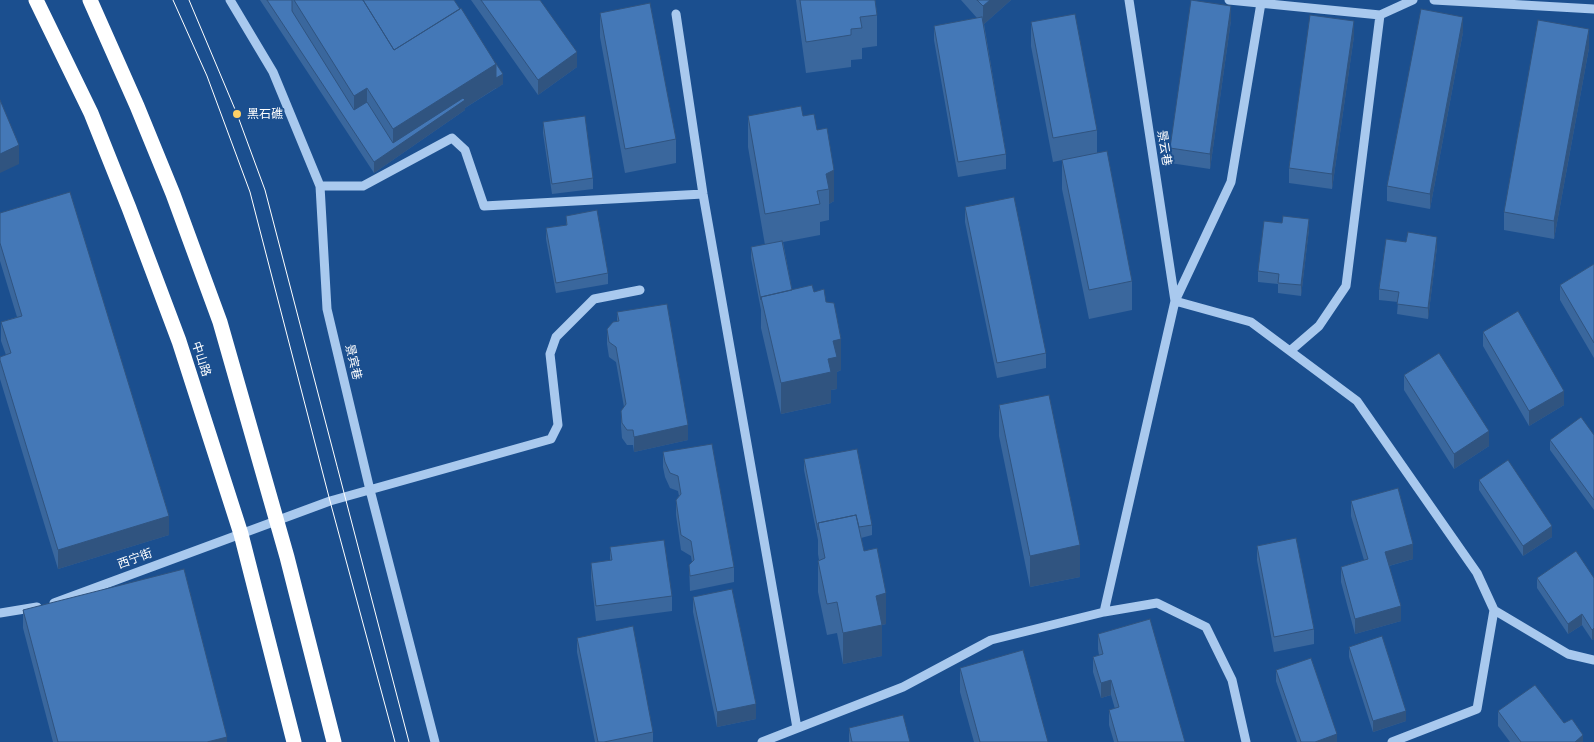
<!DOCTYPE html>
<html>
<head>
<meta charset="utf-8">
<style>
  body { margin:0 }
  canvas { display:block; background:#1b4f8f }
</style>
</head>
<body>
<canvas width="1594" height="742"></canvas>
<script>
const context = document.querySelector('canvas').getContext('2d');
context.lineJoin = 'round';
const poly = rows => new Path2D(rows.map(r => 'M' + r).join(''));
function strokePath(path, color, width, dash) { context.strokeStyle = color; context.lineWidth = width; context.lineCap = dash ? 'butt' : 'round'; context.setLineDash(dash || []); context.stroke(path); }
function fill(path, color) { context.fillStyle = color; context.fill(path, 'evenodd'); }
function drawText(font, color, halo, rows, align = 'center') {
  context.font = font + ' "Work Sans","Noto Sans SC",sans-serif'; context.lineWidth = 4; context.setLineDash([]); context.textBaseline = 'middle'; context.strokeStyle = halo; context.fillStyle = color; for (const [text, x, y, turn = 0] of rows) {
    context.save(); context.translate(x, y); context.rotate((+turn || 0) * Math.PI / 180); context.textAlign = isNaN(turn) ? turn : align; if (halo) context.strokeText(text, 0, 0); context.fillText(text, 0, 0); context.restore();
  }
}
strokePath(poly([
  [230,0,273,72,320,186,327,309,370,490,435,742],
  [1129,0,1175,301],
  [1229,0,1380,15,1413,0],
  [1434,0,1594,9],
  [676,14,703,194,797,728],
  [320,186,363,186,452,138,465,150,484,206,703,194],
  [1175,301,1251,322,1357,401,1477,573,1494,610,1568,654,1594,660],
  [1290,351,1319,326,1346,286,1380,15],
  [54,603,330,501,551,439,558,425,550,354,556,337,594,299,640,290],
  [1104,612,1175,301,1231,182,1261,3],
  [0,613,37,607],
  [762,742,903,687,991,640,1104,612,1157,603,1206,627,1232,680,1246,742],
  [1392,742,1477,709,1494,610]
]), '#a9c9ee', 9);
strokePath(poly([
  [36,0,91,113,129,208,179,341,241,534,294,742],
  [90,0,137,106,173,194,220,322,287,557,334,742]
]), '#fff', 15);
strokePath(poly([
  [173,0,207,76,250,192,330,501,395,742],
  [189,0,237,114,265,190,409,742]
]), '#fff', 1);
fill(poly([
  [260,0,454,0,503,84,465,108,465,110,374,173],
  [471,0,540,0,577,67,538,95],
  [796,0,875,0,877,15,877,46,862,48,862,59,851,60,851,67,806,73],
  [961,0,1011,0,984,24,1006,154,1006,169,958,177,934,40,934,26,977,18],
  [600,13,676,139,676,163,625,173,600,37],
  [1231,20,1210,169,1170,163,1170,148],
  [1031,22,1097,130,1097,153,1132,281,1132,310,1089,319,1062,189,1062,160,1053,162,1031,46],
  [1463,32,1430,209,1387,201,1387,186],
  [1354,36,1332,189,1289,183,1289,168],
  [1589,48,1554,239,1504,230,1504,212],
  [748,116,803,116,817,130,834,201,829,204,829,220,820,222,820,235,783,242,792,290,814,292,841,370,837,372,837,389,831,390,831,403,781,414,761,328,761,310,751,258,751,247,765,245,748,147],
  [543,122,593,178,593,189,552,194,543,133],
  [965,207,1046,353,1046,368,997,378,965,222],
  [0,213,169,535,58,569,0,379,0,357,6,355,1,341,1,322,17,317,0,261],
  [566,216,608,273,608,284,556,293,546,239,546,228,566,225],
  [1309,229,1301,296,1278,293,1278,284,1258,282,1258,271],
  [1437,247,1428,319,1397,314,1398,302,1379,300,1379,289],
  [1594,264,1594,358,1560,300,1560,285],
  [617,312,688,440,634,452,633,445,627,445,622,438,621,426,621,411,624,407,616,362,609,357,607,344,607,329,617,321],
  [1483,332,1564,405,1529,426,1483,346],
  [1404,375,1489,446,1454,469,1404,390],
  [999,405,1080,577,1030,587,999,436],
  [1594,435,1594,510,1550,450,1550,440],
  [663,452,734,567,734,582,690,591,689,565,692,562,691,556,681,550,676,515,676,500,679,496,678,491,670,488,665,477,663,467],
  [804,459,872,525,872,535,861,538,864,551,886,624,882,625,882,656,843,664,837,633,827,635,818,592,818,561,819,560,818,554,818,540,804,470],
  [1479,480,1552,537,1523,556,1479,490],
  [1351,501,1413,559,1389,566,1401,621,1355,634,1341,582,1341,567,1364,560,1351,516],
  [1257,546,1314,629,1314,644,1274,652,1257,560],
  [610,547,672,596,672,611,596,621,591,578,591,563,610,561],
  [1537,578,1594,578,1594,639,1592,640,1582,625,1568,634,1537,588],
  [693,597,756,719,717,727,693,612],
  [23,610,227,742,53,742,23,628],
  [1098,634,1185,742,1114,742,1109,725,1109,710,1115,709,1111,695,1101,698,1093,672,1093,657,1099,655,1098,649],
  [577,638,653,732,653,742,595,742,577,652],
  [1349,647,1406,721,1373,732,1349,657],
  [960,668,1048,742,974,742,960,692],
  [1276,670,1337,742,1297,742,1276,681],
  [1498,711,1583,742,1510,742,1498,726],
  [849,728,910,742,849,742]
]), '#3a679d');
fill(poly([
  [990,0,1011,0,983,25,983,6],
  [1231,6,1231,20,1210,169,1210,154],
  [1463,17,1463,32,1430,209,1430,194],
  [1354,21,1354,36,1332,189,1332,174],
  [1589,29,1589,48,1554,239,1554,221],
  [577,52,577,67,538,95,538,80],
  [496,64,496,88,465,108,465,110,374,173,374,162,393,149,393,129],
  [503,74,503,84,496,89,496,78],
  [367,88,367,112,354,120,354,96],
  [19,145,19,164,0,173,0,154],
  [834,170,834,201,829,204,829,189,826,174],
  [1309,219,1309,229,1301,296,1301,285],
  [1437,237,1437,247,1428,319,1428,308],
  [841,339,841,370,837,372,837,389,831,390,831,403,781,414,781,383,828,359,833,341],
  [1564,391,1564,405,1529,426,1529,411],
  [688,425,688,440,634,452,634,437],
  [1489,431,1489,446,1454,469,1454,454],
  [169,516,169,535,58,569,58,550],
  [1552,526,1552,537,1523,556,1523,546],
  [1413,544,1413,559,1385,567,1385,552],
  [1080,545,1080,577,1030,587,1030,556],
  [886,593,886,624,882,625,882,656,843,664,843,633,876,596],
  [1401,606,1401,621,1355,634,1355,619],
  [1582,614,1582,625,1568,634,1568,624],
  [1594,628,1594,639,1592,640,1592,630],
  [1111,680,1111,695,1101,698,1101,683],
  [756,704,756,719,717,727,717,712],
  [1406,711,1406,721,1373,732,1373,721],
  [1337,734,1337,742,1315,742],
  [1583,735,1583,742,1575,742],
  [227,737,227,742,207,742]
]), '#305480');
const building = poly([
  [267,0,292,0,292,11,354,110,367,102,393,143,463,98,465,100,374,162,267,0],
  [294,0,363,0,394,50,461,8,496,64,393,129,367,88,354,96,294,0],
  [363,0,454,0,460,9,394,50,363,0],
  [481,0,540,0,577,52,538,80,481,0],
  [800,0,875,0,877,15,860,17,862,28,851,29,851,35,806,42,800,0],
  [977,0,990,0,983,6,977,0],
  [1191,0,1231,6,1210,154,1170,148,1191,0],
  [650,3,676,139,625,149,600,13,650,3],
  [1421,9,1463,17,1430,194,1387,186,1421,9],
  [1075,14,1097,130,1053,138,1031,22,1075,14],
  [1310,15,1354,21,1332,174,1289,168,1310,15],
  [982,17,1006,154,958,162,934,26,982,17],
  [1538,20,1589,29,1554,221,1504,212,1538,20],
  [495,62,503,74,496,78,496,64,495,62],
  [0,100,19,145,0,154,0,100],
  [801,106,803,116,814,114,817,130,827,128,834,170,826,174,829,189,817,191,820,204,765,214,748,116,801,106],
  [585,116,593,178,552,184,543,122,585,116],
  [1107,151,1132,281,1089,290,1062,160,1107,151],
  [70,192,169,516,58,550,0,360,0,357,11,353,1,322,22,316,0,243,0,213,70,192],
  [1014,197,1046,353,997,363,965,207,1014,197],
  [597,210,608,273,556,283,546,228,567,225,566,216,597,210],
  [1283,216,1309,219,1301,285,1278,283,1279,274,1258,271,1264,221,1282,223,1283,216],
  [1408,232,1437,237,1428,308,1397,304,1399,292,1379,289,1386,239,1406,242,1408,232],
  [782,241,792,290,761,297,761,300,751,247,782,241],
  [1594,264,1594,343,1560,285,1594,264],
  [812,285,814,292,824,289,826,302,834,303,841,339,833,341,837,357,828,359,831,372,781,383,761,297,812,285],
  [667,304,688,425,634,437,633,430,627,430,622,423,621,411,626,404,616,347,609,342,607,329,613,322,619,321,617,312,667,304],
  [1518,311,1564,391,1529,411,1483,332,1518,311],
  [1439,353,1489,431,1454,454,1404,375,1439,353],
  [1049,395,1080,545,1030,556,999,405,1049,395],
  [1581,417,1594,435,1594,500,1550,440,1581,417],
  [712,444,734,567,690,576,689,565,694,560,691,541,681,535,676,500,681,494,678,476,670,473,665,462,663,452,712,444],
  [857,449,872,525,859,527,856,515,818,523,818,530,804,459,857,449],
  [1508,460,1552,526,1523,546,1479,480,1508,460],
  [1398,488,1413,544,1385,552,1401,606,1355,619,1341,567,1368,559,1351,501,1398,488],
  [856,515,864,551,877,548,886,593,876,596,882,625,843,633,837,602,827,604,818,561,825,558,818,523,856,515],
  [1296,538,1314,629,1274,637,1257,546,1296,538],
  [664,540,672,596,596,606,591,563,612,560,610,547,664,540],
  [1576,551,1594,578,1594,628,1592,630,1582,614,1568,624,1537,578,1576,551],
  [184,569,227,737,207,742,58,742,23,610,184,569],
  [732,589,756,704,717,712,693,597,732,589],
  [1150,619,1185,742,1118,742,1109,710,1119,707,1111,680,1101,683,1093,657,1103,654,1098,634,1150,619],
  [633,626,653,732,604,742,598,742,577,638,633,626],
  [1382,636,1406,711,1373,721,1349,647,1382,636],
  [1023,650,1048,742,980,742,960,668,1023,650],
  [1311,658,1337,734,1315,742,1301,742,1276,670,1311,658],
  [1535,685,1564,723,1572,719,1583,735,1575,742,1521,742,1498,711,1535,685],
  [903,715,910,742,852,742,849,728,903,715]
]);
fill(building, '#4478b7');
strokePath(building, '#305480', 1);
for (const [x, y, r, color] of [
  [237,114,5,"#ffd166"]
]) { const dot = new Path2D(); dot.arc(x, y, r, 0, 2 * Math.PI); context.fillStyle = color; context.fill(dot); strokePath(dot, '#1b4f8f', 2); }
drawText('12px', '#fff', '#1b4f8f', [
  ["黑石礁",247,114]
], 'left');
drawText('12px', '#fff', '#1b4f8f', [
  ["景云巷",1164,148,81],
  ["中山路",201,359,72],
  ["景宾巷",353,362,77],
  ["西宁街",135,559,-20]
]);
</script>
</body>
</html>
